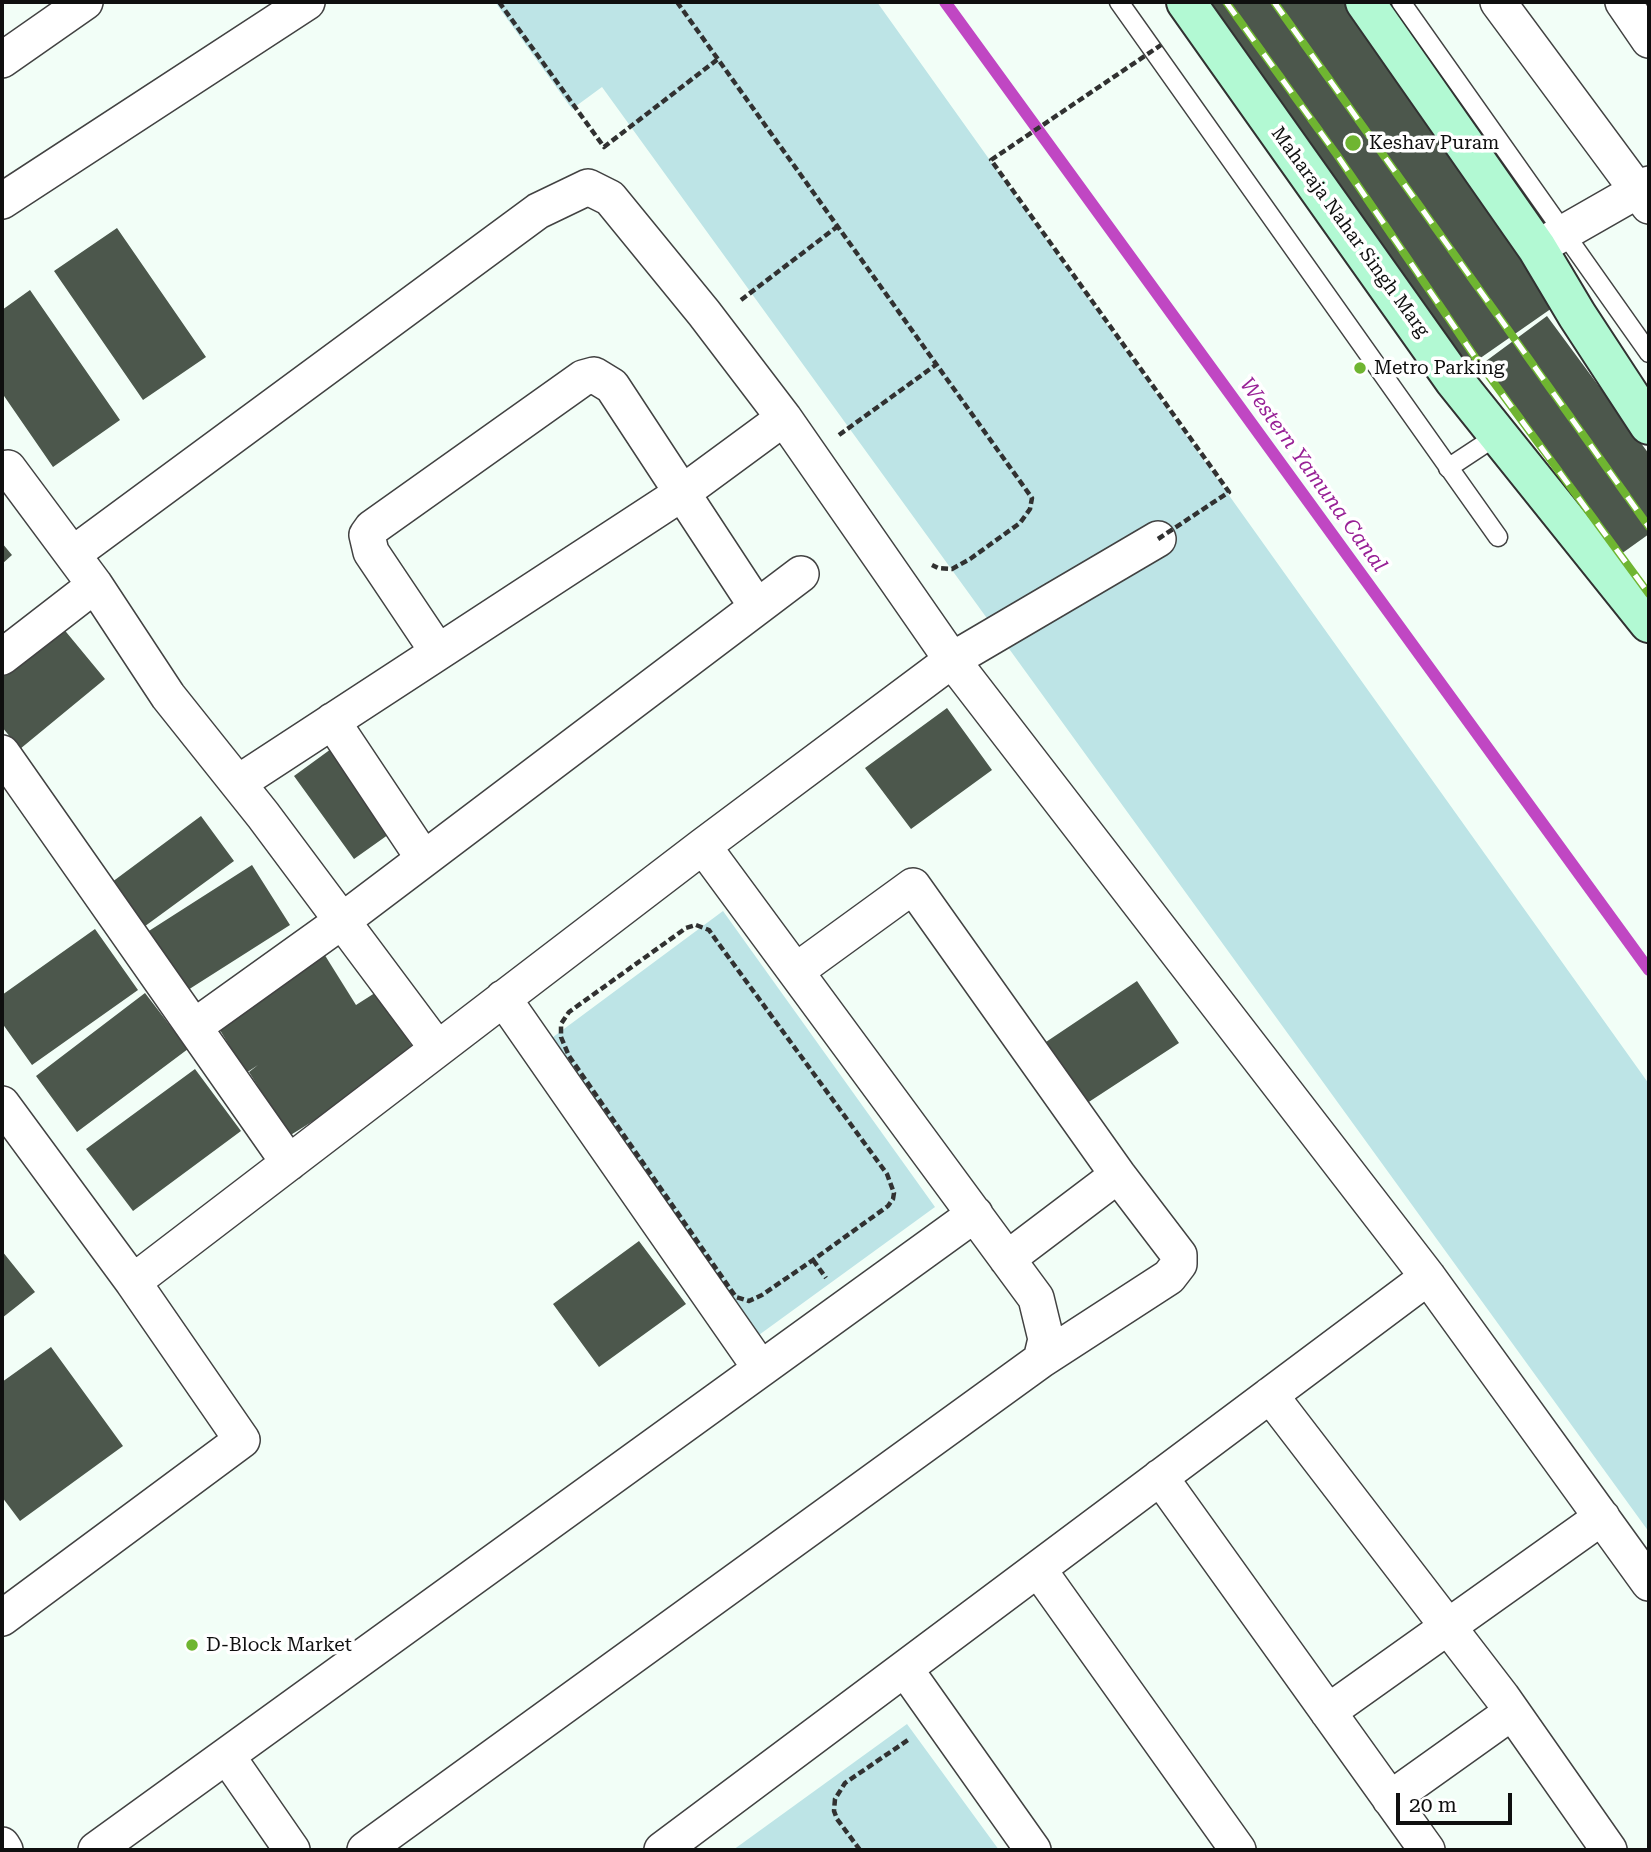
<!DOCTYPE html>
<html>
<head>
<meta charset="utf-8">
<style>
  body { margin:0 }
  #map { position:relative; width:1651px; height:1852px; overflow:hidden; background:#f2fef7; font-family:"Roboto Serif",serif }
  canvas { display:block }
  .frame { position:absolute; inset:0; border:4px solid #0f0f0f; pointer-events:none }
  .scale { position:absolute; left:1396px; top:1793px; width:116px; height:32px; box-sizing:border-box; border:4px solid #0f0f0f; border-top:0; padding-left:9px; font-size:21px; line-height:24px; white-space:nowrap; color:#0f0f0f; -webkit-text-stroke:5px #fff; paint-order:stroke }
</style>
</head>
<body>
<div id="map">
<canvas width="1651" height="1852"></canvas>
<div class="frame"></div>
<div class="scale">20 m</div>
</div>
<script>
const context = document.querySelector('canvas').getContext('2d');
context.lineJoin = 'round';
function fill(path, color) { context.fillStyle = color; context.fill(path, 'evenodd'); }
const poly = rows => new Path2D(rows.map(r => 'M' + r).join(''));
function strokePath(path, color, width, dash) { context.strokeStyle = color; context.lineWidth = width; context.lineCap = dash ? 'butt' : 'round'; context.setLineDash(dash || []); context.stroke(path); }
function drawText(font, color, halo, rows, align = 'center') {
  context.font = font + ' "Roboto Serif",serif'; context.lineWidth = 7; context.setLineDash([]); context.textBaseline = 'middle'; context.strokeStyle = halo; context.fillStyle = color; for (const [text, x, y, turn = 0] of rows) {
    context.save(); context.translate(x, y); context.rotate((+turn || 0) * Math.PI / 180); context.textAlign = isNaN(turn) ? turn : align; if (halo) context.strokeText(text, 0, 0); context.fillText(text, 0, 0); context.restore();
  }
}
fill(poly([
  [495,2,877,2,1649,1084,1649,1532,602,87,572,109],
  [723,911,935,1207,752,1340,541,1046],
  [907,1724,999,1850,733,1850]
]), '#bde4e6');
strokePath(poly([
  [945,2,1649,970]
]), '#c047c3', 12);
fill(poly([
  [1193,2,1356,2,1565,299,1456,375],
  [117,228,206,357,143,400,54,271],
  [30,290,120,420,53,467,2,393,2,310],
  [1547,316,1649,454,1649,534,1621,554,1482,364],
  [2,543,12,555,2,564],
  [62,627,105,679,20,749,2,727,2,677],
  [947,708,992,770,911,829,865,768],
  [331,749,392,832,354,859,294,776],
  [201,816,234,861,137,932,104,888],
  [252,865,290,925,180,995,141,936],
  [95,929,138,990,32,1065,2,1023,2,995],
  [321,949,356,1005,378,991,418,1056,289,1136,249,1072,258,1065,246,1073,212,1017],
  [1137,981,1179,1043,1075,1111,1034,1050],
  [145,993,188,1049,77,1132,36,1076],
  [195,1069,241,1131,133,1211,86,1149],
  [639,1241,686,1304,599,1367,553,1304],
  [2,1251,35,1292,2,1318],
  [51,1347,123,1446,20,1521,2,1497,2,1382]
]), '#4c574c');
const lane = poly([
  [1119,2,1498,537],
  [1401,2,1649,353],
  [1448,468,1498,435]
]);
const street = poly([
  [1498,2,1649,206],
  [1623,2,1649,40],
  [2,60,85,2],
  [2,201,307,2],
  [1537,248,1649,184],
  [8,468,95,585,168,696,263,815,437,1048],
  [73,554,538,211,588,187,610,198,704,313,784,418,952,660,1428,1277,1649,1583],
  [438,652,371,552,367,535,372,528,583,378,594,375,612,386,757,607],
  [2,657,95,585],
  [332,721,424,859],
  [2,753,289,1163],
  [238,783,682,493,784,418],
  [796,971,913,886,1118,1175,1179,1255,1179,1264,1169,1277,1041,1360],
  [503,998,761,1369],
  [194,1027,342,921,801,574],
  [2,1104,133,1282,242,1440,2,1618],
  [1007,1259,1118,1175],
  [133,1282,703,846,952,660,1158,539],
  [1270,1395,1502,1697,1609,1850],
  [1160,1477,1427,1850],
  [1038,1569,1238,1850],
  [905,1669,1033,1850],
  [1328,1712,1602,1517],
  [227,1756,292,1850],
  [1390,1799,1512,1712],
  [2,1845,5,1850],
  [96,1850,975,1214],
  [365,1850,1041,1360,1046,1339,1036,1298,703,846],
  [662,1850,1428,1277]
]);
const secondary = poly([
  [1186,2,1454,380,1649,623],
  [1365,2,1537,248,1577,315,1649,425]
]);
strokePath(lane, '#424242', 21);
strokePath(street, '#424242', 38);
strokePath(secondary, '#313131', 42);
strokePath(poly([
  [499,2,604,147,718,59],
  [677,2,1032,498,1030,509,1020,523,970,559,952,569,938,568,932,565],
  [741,300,838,226],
  [839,435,937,364],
  [696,925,709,930,716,940,887,1174,894,1193,893,1199,888,1206,813,1260,762,1295,749,1301,736,1297,731,1290,569,1056,561,1037,561,1024,569,1012,686,928,696,925],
  [813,1260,826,1278],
  [860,1850,837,1819,834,1811,835,1799,845,1783,908,1740]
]), '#313131', 4.5, [7, 3.5]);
strokePath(lane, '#fff', 18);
strokePath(street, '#fff', 35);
strokePath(secondary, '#b2f9d3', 38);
const rail = poly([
  [1226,2,1337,155,1475,357,1649,594],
  [1274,2,1649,527]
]);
strokePath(rail, '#6fb531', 8);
strokePath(rail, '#fff', 5, [16]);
strokePath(poly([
  [1158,539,1229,492,991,160,1161,45]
]), '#313131', 4.5, [7, 3.5]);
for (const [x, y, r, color] of [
  [1353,143,9,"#6fb531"],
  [1360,368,7,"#6fb531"],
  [192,1645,7,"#6fb531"]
]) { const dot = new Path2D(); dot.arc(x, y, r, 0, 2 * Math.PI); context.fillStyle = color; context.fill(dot); strokePath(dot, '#fff', 2.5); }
drawText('19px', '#0f0f0f', '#fff', [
  ["Keshav Puram",1369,143],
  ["Metro Parking",1374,368],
  ["D-Block Market",206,1645]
], 'left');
drawText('19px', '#0f0f0f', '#fff', [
  ["Maharaja Nahar Singh Marg",1350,232,54]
]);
drawText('italic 21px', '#982196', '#fff', [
  ["Western Yamuna Canal",1313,475,54]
]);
</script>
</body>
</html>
